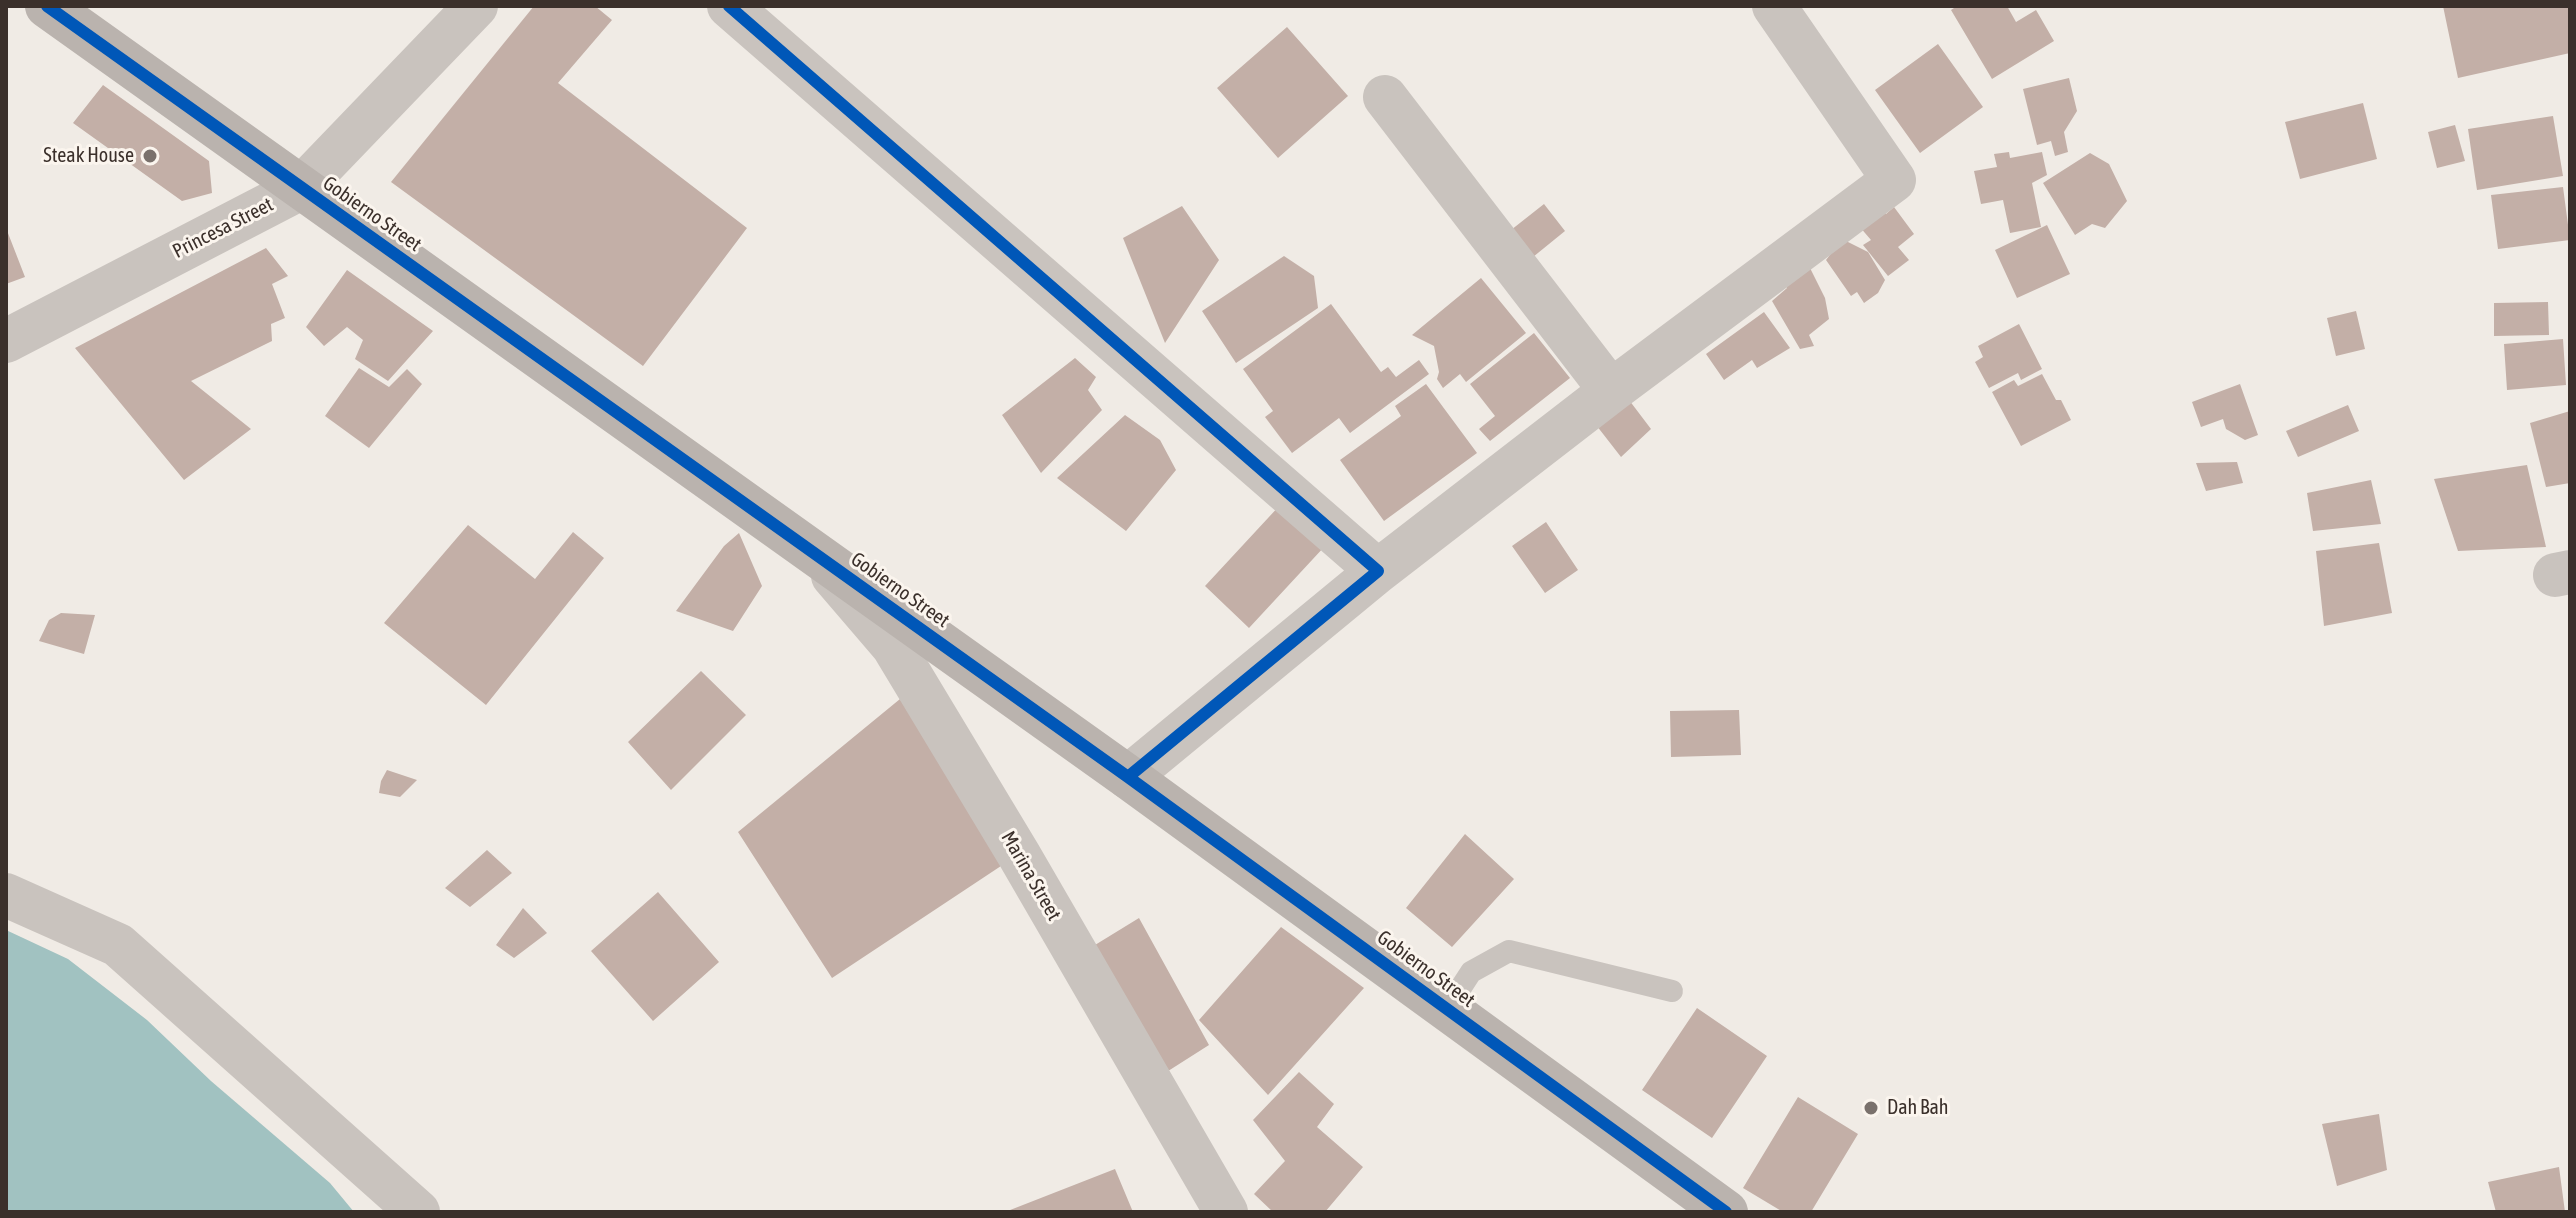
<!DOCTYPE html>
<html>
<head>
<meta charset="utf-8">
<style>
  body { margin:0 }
  #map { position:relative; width:2576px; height:1218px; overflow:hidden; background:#f0ebe5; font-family:"Asap Condensed",sans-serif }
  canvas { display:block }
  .frame { position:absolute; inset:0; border:8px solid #3b302b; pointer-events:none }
</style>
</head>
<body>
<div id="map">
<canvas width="2576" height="1218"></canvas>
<div class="frame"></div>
</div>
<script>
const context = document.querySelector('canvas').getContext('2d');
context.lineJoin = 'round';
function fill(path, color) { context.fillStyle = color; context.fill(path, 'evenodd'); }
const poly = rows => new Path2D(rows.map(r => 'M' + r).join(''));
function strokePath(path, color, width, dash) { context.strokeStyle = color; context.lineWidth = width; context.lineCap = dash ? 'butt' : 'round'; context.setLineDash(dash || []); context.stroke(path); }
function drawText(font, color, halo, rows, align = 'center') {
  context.font = font + ' "Asap Condensed",sans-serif'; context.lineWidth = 6; context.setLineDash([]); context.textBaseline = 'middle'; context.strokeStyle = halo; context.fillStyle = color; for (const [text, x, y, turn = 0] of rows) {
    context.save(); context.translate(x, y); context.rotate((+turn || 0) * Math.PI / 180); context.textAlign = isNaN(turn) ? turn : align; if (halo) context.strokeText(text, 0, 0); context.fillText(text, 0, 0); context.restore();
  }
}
fill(poly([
  [6,930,68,959,147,1020,211,1081,330,1183,354,1212,6,1212]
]), '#a1c2c1');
fill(poly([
  [534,6,595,6,612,20,558,83,747,228,643,366,391,182],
  [1957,6,2007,6,2016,22,2036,10,2054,41,1992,79,1951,10],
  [2443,6,2570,6,2570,53,2458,78],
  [1287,27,1348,96,1278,158,1217,88],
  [1938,44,1983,107,1920,153,1875,90],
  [2069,78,2077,111,2064,132,2068,152,2055,156,2051,141,2037,145,2023,89],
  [103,85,209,161,212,193,182,201,73,123],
  [2363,103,2377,159,2300,179,2285,122],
  [2553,116,2563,176,2477,190,2468,129],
  [2455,125,2465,161,2437,168,2428,132],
  [2009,152,2010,158,2042,152,2047,175,2032,183,2041,227,2010,233,2003,200,1981,204,1974,171,1997,167,1994,154],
  [2090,153,2109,164,2127,201,2105,228,2092,224,2075,235,2043,183],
  [2563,187,2570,240,2498,249,2491,195],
  [1544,204,1565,231,1533,257,1511,230],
  [1182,206,1219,260,1165,343,1123,238],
  [1894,207,1914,234,1898,247,1909,260,1888,276,1863,245,1871,240,1859,226,1882,208,1886,214],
  [2047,225,2070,274,2017,298,1995,250],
  [6,228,25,277,6,284],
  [1842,239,1868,252,1885,280,1878,293,1864,303,1857,292,1851,296,1826,260],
  [266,248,288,276,272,284,285,318,271,324,272,341,191,381,251,429,184,480,75,348],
  [1284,256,1314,276,1318,308,1236,363,1202,311],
  [1808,264,1825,298,1829,319,1809,335,1814,346,1800,349,1772,301,1787,288,1781,276],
  [347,270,433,331,388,381,355,359,363,340,347,327,324,346,306,327],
  [1481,278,1526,333,1466,382,1460,374,1443,388,1437,379,1439,372,1434,346,1412,335],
  [2548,302,2549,335,2494,336,2494,303],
  [1331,304,1381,372,1388,367,1396,377,1419,360,1429,374,1350,433,1339,418,1292,453,1265,417,1273,411,1243,369],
  [2356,311,2365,349,2336,356,2327,318],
  [1764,312,1790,348,1757,368,1752,360,1724,380,1706,354],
  [2019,324,2042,369,2021,380,2018,373,1989,388,1975,362,1983,357,1978,346],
  [1534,333,1570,378,1490,441,1479,429,1495,416,1470,384],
  [2563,339,2566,385,2507,390,2504,344],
  [1075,358,1096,377,1088,390,1102,410,1041,473,1002,415],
  [359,368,389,387,407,369,422,384,369,448,325,416],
  [2042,374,2056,400,2061,400,2071,420,2021,446,1992,392,2014,380,2018,386],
  [1426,384,1477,453,1384,521,1340,460,1401,416,1395,406],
  [2240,384,2258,435,2245,440,2226,429,2223,419,2201,427,2192,402],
  [1626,396,1651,429,1621,457,1593,421],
  [2348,405,2359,431,2298,457,2286,431],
  [2570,411,2570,483,2546,487,2530,423],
  [1125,415,1160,440,1176,470,1126,531,1057,478],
  [2237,462,2243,483,2206,491,2196,463],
  [2527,465,2546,547,2458,551,2434,479],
  [2371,480,2381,524,2313,531,2307,493],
  [1281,504,1325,546,1249,628,1205,586],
  [1546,522,1578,570,1545,593,1512,546],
  [468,525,535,579,573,532,604,558,486,705,384,623],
  [739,533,762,586,733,631,676,611,724,546],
  [2379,543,2392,613,2324,626,2316,551],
  [61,613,95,615,84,654,39,641,49,620],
  [701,671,746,715,671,790,628,742],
  [900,699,1004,864,832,978,738,832],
  [1739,710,1741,755,1671,757,1670,711],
  [387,770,417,780,400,797,379,793,381,781],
  [1465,834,1514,879,1452,947,1406,908],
  [487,850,512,873,470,907,445,888],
  [658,892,719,962,653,1021,591,951],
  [523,908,547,933,514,958,496,945],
  [1139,918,1209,1045,1165,1073,1095,945],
  [1281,927,1364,988,1268,1095,1199,1020],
  [1697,1008,1767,1056,1712,1138,1642,1090],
  [1299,1072,1334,1104,1317,1127,1363,1167,1325,1212,1273,1212,1254,1194,1285,1161,1253,1120],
  [1798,1097,1858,1134,1811,1212,1783,1212,1743,1188],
  [2379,1114,2387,1170,2337,1186,2322,1124],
  [2559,1167,2565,1212,2496,1212,2488,1182],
  [1115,1169,1133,1212,1005,1212]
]), '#c3afa7');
strokePath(poly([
  [1447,1009,1471,972,1509,951,1672,991]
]), '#c9c3be', 22);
strokePath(poly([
  [729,6,1378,571,1128,777],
  [1385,97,1611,391],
  [6,341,301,188,476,6],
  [1378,571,1611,391,1894,180,1774,6],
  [2555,575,2570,572],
  [833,576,893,646,1019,855,1226,1212],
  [6,895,118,945,418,1212]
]), '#c9c3be', 44);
strokePath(poly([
  [47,6,1128,777,1726,1212]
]), '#bab3ae', 44);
strokePath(poly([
  [47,6,1128,777,1726,1212],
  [729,6,1378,571,1128,777]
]), '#0057b8', 12);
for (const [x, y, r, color] of [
  [150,156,8,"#7a716c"],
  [1871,1108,8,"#7a716c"]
]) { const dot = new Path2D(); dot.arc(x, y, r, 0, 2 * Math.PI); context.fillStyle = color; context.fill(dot); strokePath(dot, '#fbf5ee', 3); }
drawText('20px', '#3b302b', '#fbf5ee', [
  ["Steak House",134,156],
  ["Dah Bah",1887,1108,"left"]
], 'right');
drawText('20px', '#3b302b', '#fbf5ee', [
  ["Gobierno Street",372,214,35],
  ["Princesa Street",223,228,-27],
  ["Gobierno Street",900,590,35],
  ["Marina Street",1031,876,60],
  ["Gobierno Street",1426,969,36]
]);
</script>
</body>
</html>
